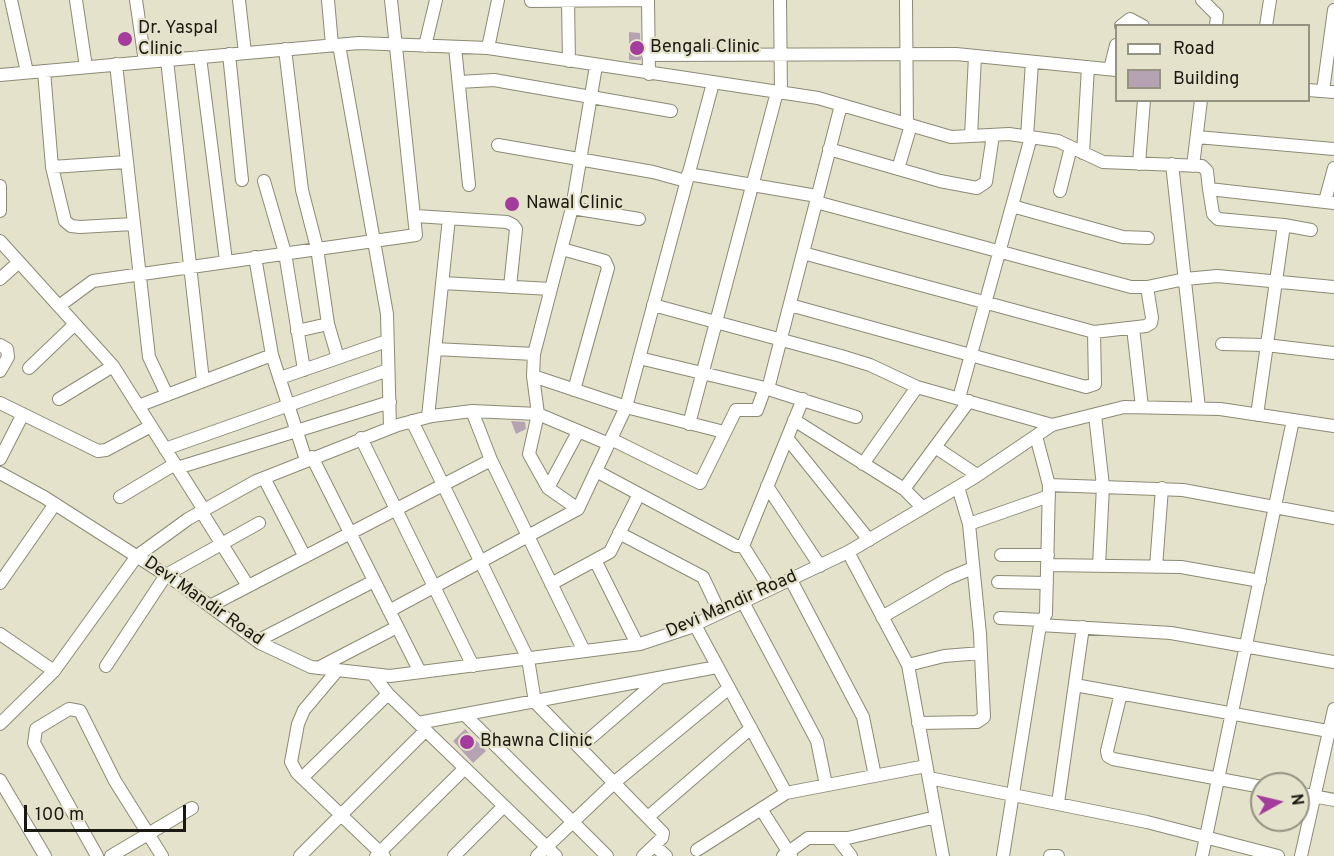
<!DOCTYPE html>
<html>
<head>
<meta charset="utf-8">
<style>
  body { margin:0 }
  #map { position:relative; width:1334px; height:856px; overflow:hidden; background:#e5e2cb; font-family:Overpass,sans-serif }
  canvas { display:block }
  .legend { position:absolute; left:1115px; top:24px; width:195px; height:78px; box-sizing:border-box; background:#e5e2cb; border:2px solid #949281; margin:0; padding:8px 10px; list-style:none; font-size:18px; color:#1b1a12 }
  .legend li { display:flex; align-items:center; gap:12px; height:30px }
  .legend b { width:30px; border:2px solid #949281 }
  .north { position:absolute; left:1250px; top:772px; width:60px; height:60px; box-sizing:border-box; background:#e5e2cb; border:2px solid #949281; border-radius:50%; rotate:82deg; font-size:16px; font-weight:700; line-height:24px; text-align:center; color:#1b1a12 }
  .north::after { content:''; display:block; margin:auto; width:21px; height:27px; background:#a43c9e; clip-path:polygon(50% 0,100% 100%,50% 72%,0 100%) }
  .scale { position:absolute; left:24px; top:805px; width:162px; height:27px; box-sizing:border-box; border:3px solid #1b1a12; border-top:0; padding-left:8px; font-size:18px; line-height:21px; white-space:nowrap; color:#1b1a12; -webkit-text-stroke:4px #e5e2cb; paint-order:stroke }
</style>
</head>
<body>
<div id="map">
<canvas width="1334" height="856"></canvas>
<ul class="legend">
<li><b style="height:8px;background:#fff"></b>Road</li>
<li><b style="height:16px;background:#b5a2b2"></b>Building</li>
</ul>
<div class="north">N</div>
<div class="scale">100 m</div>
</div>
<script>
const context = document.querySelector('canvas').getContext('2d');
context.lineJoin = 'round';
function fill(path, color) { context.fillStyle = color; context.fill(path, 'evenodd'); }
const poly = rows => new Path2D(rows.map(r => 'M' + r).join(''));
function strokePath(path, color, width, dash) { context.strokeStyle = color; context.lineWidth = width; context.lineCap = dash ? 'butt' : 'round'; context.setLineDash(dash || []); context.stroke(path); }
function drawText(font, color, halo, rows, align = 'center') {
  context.font = font + ' Overpass,sans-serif'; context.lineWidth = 4.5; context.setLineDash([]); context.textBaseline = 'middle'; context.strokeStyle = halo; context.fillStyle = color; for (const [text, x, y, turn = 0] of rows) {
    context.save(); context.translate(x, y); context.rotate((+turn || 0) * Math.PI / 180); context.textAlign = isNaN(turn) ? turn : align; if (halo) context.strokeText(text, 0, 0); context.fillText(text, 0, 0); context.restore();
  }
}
fill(poly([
  [629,32,640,33,641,60,629,60],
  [511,421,525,422,526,429,516,434],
  [465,729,486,751,473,763,453,741]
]), '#b5a2b2');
const minor = poly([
  [11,0,27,72],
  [76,0,86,67],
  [136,0,145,62],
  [239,0,245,53],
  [328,0,332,45],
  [568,0,569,61],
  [648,0,649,74],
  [780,0,781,93],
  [906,0,907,124],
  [1202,0,1217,15,1216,26],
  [531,1,647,0],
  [1121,26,1130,19,1143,26],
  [1266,26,1270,0],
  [339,45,387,314,390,428],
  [425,46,436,0],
  [455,47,469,185],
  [488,48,498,0],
  [285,49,302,190,317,248,328,324,338,358],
  [229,54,242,180],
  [648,55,956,54,1116,70],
  [200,57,226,261],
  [167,60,203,381],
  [116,64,149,357,167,395],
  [1110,69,1116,45],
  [44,71,52,167,65,221,71,226,80,227,133,224],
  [0,75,359,43,488,48,818,98,951,137,1009,134,1058,141,1103,162,1202,166,1207,171,1209,189,1334,203],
  [459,82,494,80,671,111],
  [1308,90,1334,92],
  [1323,91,1334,10],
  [971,136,975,56],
  [1027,137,1032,62],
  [1197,137,1334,149],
  [498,145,653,172,686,181],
  [829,149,940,181,977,188,986,182,993,135],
  [1083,153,1088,67],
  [1139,164,1144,100],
  [1172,164,1199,408],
  [1193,166,1201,100],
  [52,167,126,162],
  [898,169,911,125],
  [688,174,817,196],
  [264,181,285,253,304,370],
  [0,186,0,211],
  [1209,189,1213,214,1218,219,1284,225,1311,230],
  [1060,191,1071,147],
  [1325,201,1334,168],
  [816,202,1131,287,1147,287,1185,279,1217,276,1334,287],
  [1012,206,1123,237,1148,238],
  [572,208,639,219],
  [416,216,507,222,513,225,516,229,510,287],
  [0,241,113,366,204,510],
  [562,249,605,261,608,268,574,390],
  [803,253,1094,332,1146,326,1151,323,1152,318,1147,287],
  [255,257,272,355,306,460],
  [0,279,19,262],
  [442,283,551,289],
  [653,305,841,356,870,365,917,387,1052,425],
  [790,305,1086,387,1095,384,1094,332],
  [59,306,93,281,416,235,391,0],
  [1133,328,1142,407],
  [297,331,328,324],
  [1222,344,1266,345,1334,353],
  [0,345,7,349,8,357,0,371],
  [435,349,534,354],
  [639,358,765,388,856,417],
  [29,368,75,324],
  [533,376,626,407,724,432],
  [280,378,387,341],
  [768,389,841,105],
  [959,398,1031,137],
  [59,399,113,366],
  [0,403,98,451,106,450,151,426],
  [138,406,272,355],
  [472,411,491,460,584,651],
  [1095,415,1103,486,1099,566],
  [1257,415,1284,225],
  [428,417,449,218],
  [794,420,904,489,923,508],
  [412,421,528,659,535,702,663,833,662,838,643,856],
  [689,424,777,92],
  [361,438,473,666],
  [787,438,869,540],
  [611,439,700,483,736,410,757,410,765,388],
  [935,447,977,475],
  [165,449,388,370],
  [312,457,420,672],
  [0,459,23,414],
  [863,464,917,387],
  [177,468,390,402],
  [596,471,736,546,743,546],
  [0,473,44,497,180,584,260,643,311,667,390,676,640,644,688,628,848,552,975,477,1052,425,1124,407,1220,409,1334,426],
  [264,478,305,557],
  [1049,485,1183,490,1334,518],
  [767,486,820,566],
  [548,488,578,432],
  [904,489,969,401],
  [120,497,175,464],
  [578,509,548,488,529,454,538,414,533,376,534,354,572,208,596,66],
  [201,511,248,586],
  [969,524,1049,496],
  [619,533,703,577,720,613],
  [848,552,908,665,943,856],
  [1001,555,1048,555],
  [595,560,637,644],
  [1047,565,1181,567,1260,581],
  [1156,567,1162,488],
  [791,580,863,717,875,776],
  [998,582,1047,583],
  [0,583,55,504],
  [551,584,610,552,639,494],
  [770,589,743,546,803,399],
  [743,602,817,741,826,785],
  [210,606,491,460],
  [389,611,578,509,626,407,713,83],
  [882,617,949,578,973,568],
  [1000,618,1043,620],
  [695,625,786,793],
  [1040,625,1171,633,1334,662],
  [0,634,54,671],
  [257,641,374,581],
  [908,665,944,656,981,653],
  [106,666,166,575,259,523],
  [318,668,397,627],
  [336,672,304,710,298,724,291,762,297,773,384,856],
  [374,676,388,694,556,856],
  [1075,685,1334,732],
  [1121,693,1107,751,1108,756,1113,759,1262,787],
  [465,715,607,856],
  [418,723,717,667],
  [918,723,977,722,984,717,980,634,969,524,958,487],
  [0,724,54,671,137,556,188,519,256,481,398,425,432,416,472,411,538,414,609,444],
  [580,747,659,679],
  [302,778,388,694],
  [929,778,1147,822,1278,856],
  [0,780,45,856],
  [1298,793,1334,800],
  [1058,803,1083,627],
  [761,809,791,856],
  [648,817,751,728],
  [837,838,851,856],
  [655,846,666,856],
  [697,850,786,793,926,766],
  [97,856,34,743,36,729,69,709,80,711,115,781,162,856],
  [111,856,192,808],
  [300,856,426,730],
  [376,856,465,768],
  [454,856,504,806],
  [537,856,615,782,729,688],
  [783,856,808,838,848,838,936,817],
  [1003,856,1040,625,1046,614,1049,485,1036,436],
  [1050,856,1058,856],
  [1202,856,1293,420],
  [1301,856,1334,709]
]);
strokePath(minor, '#8c8a75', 14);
strokePath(minor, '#fff', 12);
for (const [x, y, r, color] of [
  [125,39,8,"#a43c9e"],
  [637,48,8,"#a43c9e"],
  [512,204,8,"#a43c9e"],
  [467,742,8,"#a43c9e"]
]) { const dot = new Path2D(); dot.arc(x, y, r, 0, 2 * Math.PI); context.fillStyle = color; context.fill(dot); strokePath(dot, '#e5e2cb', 2); }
drawText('18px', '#1b1a12', '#e5e2cb', [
  ["Dr. Yaspal",138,29],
  ["Clinic",138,50],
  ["Bengali Clinic",650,48],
  ["Nawal Clinic",526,204],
  ["Bhawna Clinic",480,742]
], 'left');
drawText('18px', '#1b1a12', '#e5e2cb', [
  ["Devi Mandir Road",203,602,35],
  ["Devi Mandir Road",732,605,-24]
]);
</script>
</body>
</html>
